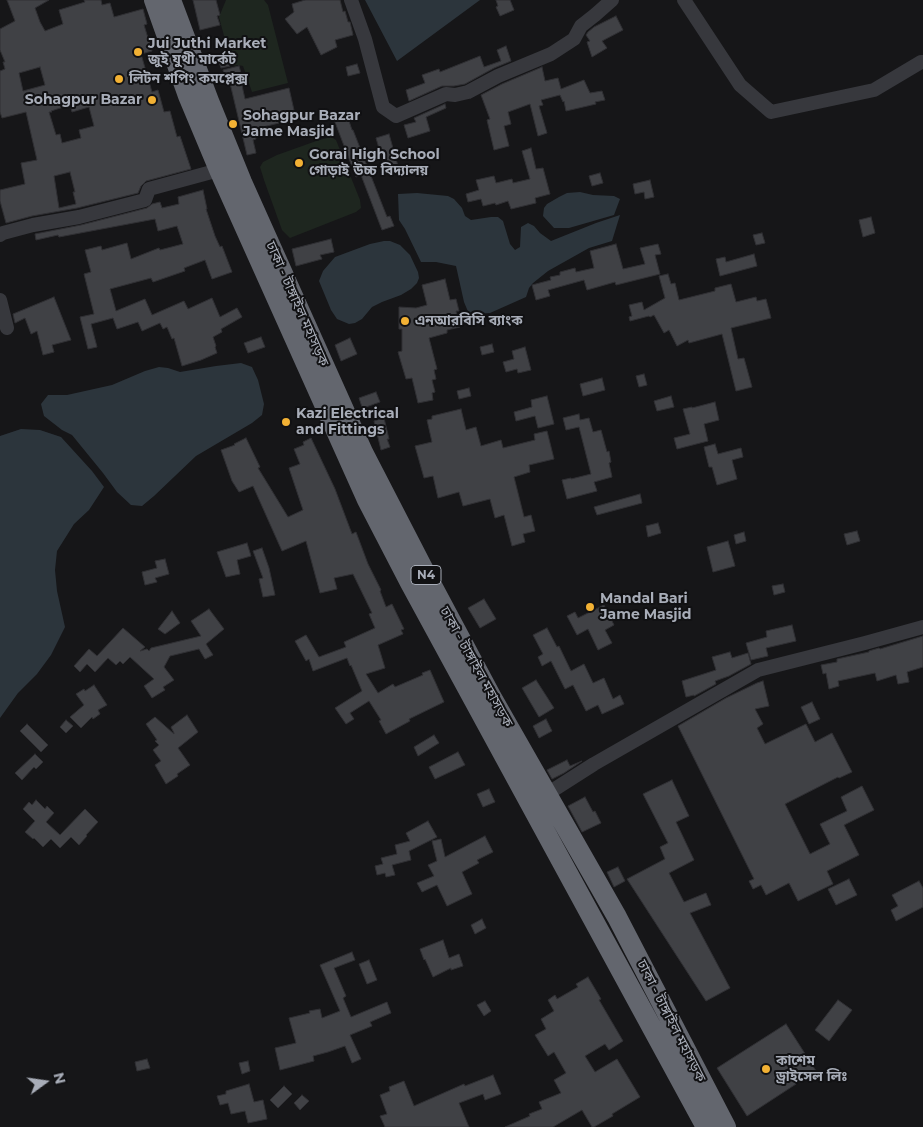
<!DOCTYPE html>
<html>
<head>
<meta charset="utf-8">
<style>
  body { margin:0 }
  #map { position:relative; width:923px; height:1127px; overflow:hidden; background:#161618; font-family:Montserrat,sans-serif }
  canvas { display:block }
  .north { position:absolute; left:20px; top:1057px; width:50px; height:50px; -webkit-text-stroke:4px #111113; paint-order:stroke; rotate:76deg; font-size:14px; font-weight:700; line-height:20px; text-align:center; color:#a8adb8 }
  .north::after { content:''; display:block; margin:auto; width:18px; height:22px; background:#a8adb8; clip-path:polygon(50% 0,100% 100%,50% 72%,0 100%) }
</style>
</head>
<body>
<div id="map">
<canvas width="923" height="1127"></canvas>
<div class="north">N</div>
</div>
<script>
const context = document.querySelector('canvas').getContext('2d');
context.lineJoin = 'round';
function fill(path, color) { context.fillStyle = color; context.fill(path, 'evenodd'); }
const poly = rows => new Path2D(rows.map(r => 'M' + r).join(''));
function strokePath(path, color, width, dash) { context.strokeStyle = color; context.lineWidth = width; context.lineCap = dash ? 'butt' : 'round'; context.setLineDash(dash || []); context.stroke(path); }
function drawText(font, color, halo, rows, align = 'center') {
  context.font = font + ' Montserrat,"Noto Sans Bengali",sans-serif'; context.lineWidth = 4; context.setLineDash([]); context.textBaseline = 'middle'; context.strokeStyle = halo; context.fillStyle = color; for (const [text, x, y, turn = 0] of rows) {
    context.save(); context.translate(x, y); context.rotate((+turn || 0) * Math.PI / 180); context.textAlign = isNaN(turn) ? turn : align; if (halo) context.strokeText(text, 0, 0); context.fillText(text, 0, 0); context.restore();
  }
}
fill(poly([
  [226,0,264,0,268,5,288,83,252,92,243,66,238,65,232,66,219,17],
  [331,137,336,140,360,200,361,208,356,212,290,238,282,230,264,180,260,167,263,162,277,155,319,140]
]), '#1e261f');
fill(poly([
  [365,0,480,0,397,61],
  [580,192,593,195,614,196,620,199,614,215,569,228,554,228,543,216,544,208,547,204,559,197,567,193],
  [417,193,448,196,454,199,462,208,465,216,471,220,491,217,498,217,503,221,510,244,515,250,520,247,521,227,528,223,534,226,540,233,551,241,596,223,620,215,612,241,589,248,548,271,533,283,529,288,526,297,490,313,469,314,464,302,456,266,436,262,421,262,405,229,399,220,398,194],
  [384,241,390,241,400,245,410,255,418,272,419,278,417,283,411,289,401,295,382,302,372,307,362,319,355,323,349,324,337,319,331,310,319,281,323,271,335,257,370,244],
  [241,363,252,367,258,380,264,404,262,415,252,423,196,456,154,496,142,506,131,505,117,492,103,473,72,435,62,430,44,416,41,404,48,395,67,395,112,385,145,371,159,367,168,368,180,372,216,366],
  [21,429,40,430,61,437,92,471,104,487,89,510,74,524,57,551,55,570,57,591,65,627,51,655,37,674,18,693,0,718,0,436]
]), '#2c353c');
const building = poly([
  [7,0,49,0,35,8,40,22,45,31,63,24,59,10,85,2,84,0,101,0,102,5,110,3,114,17,143,9,147,24,144,25,152,51,141,54,152,92,158,90,164,112,170,111,177,137,180,136,191,169,146,181,141,186,138,193,77,208,32,216,6,223,0,201,0,190,25,184,21,163,37,160,26,112,2,118,0,112,0,71,5,69,3,62,5,62,0,50,0,29,15,21,7,0],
  [40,67,45,85,23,91,19,73,40,67],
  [70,105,72,112,89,107,94,126,79,130,81,138,62,143,60,134,56,135,49,112,52,112,51,111,70,105],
  [70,172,75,192,73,192,76,204,59,208,54,176,70,172],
  [193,0,216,0,220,15,217,16,220,25,200,30,193,0],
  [305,0,340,0,343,12,345,11,348,22,350,22,353,35,335,40,337,47,321,55,307,27,297,34,285,19,294,12,292,4,305,0],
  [496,0,510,0,514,10,500,16,496,7,498,6,496,0],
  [616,16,623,30,602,41,607,48,592,57,587,42,590,41,586,35,588,32,594,27,616,16],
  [506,46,511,61,494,68,465,84,454,86,442,86,409,101,406,90,425,83,422,75,439,69,440,72,480,56,484,67,501,61,497,50,506,46],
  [227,53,230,66,221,68,217,56,227,53],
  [357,64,360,73,348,76,346,67,357,64],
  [239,66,243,80,241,81,245,99,289,88,296,119,254,129,256,139,253,140,256,153,247,155,230,83,227,84,223,70,239,66],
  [542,67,545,81,558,78,561,89,584,80,590,93,602,91,605,100,595,102,596,104,566,111,564,101,563,102,560,95,541,100,543,105,539,106,547,133,538,136,530,104,508,112,511,124,504,126,509,146,494,150,487,120,490,119,481,95,502,84,542,67],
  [445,104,446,108,426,117,430,131,408,138,404,125,416,122,414,118,445,104],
  [346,112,352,130,353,130,387,217,390,216,394,226,382,230,361,175,356,177,333,117,346,112],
  [389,134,398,166,385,169,376,138,389,134],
  [531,148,536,169,543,168,550,194,535,198,536,203,511,209,508,201,496,205,495,203,483,206,481,199,468,202,466,194,479,190,476,180,494,176,496,183,512,179,513,183,530,179,522,151,531,148],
  [600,173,603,183,592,186,589,176,600,173],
  [650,180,654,197,645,199,644,192,635,194,633,184,650,180],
  [203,190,207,209,206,209,215,236,220,247,222,246,232,272,212,279,205,260,184,268,185,271,153,282,151,278,110,289,116,311,145,299,152,315,184,301,188,309,212,298,220,317,237,308,242,317,221,329,222,332,213,337,216,346,215,347,217,353,201,360,182,366,174,338,172,339,167,327,163,329,160,323,142,331,138,322,117,329,113,318,91,324,97,347,88,349,80,317,94,314,84,274,91,272,85,250,101,246,102,250,127,243,131,259,159,248,160,250,183,244,177,226,158,231,155,219,59,237,58,235,36,240,35,234,81,225,147,208,152,204,160,202,162,208,179,204,178,197,203,190],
  [871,217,875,233,863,237,859,220,871,217],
  [762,233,765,243,756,245,753,235,762,233],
  [331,239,334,252,320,255,322,259,296,266,292,249,331,239],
  [616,244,623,269,645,264,640,248,658,244,661,254,655,255,660,274,616,285,615,282,587,290,584,280,548,290,550,296,536,300,532,285,551,280,550,277,560,275,560,272,575,268,576,272,594,268,590,251,616,244],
  [754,254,757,266,720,276,716,259,725,257,726,262,754,254],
  [668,274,671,284,675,283,679,300,715,291,715,288,731,284,736,302,756,297,757,301,766,299,771,318,731,328,738,359,744,358,752,387,736,391,722,334,689,343,688,340,677,346,669,330,664,333,654,315,650,317,649,316,630,321,629,317,632,316,629,305,642,302,644,310,665,298,659,276,668,274],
  [445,279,450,300,456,299,459,311,456,311,460,327,447,330,447,333,429,338,437,369,434,370,436,379,432,380,435,392,432,393,433,400,418,403,412,378,406,379,398,352,402,351,402,329,399,329,399,307,416,308,427,305,422,285,445,279],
  [54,297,71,340,52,345,54,352,43,355,37,331,31,334,25,318,15,323,13,314,54,297],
  [261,337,265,347,248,353,244,343,261,337],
  [350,338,357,354,341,361,335,345,350,338],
  [492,344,494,352,482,355,480,347,492,344],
  [525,347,531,370,518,373,517,369,506,372,503,362,514,359,512,351,525,347],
  [644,374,647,385,639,387,636,376,644,374],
  [602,378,605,390,583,396,580,384,602,378],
  [469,388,471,396,459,399,457,391,469,388],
  [376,392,380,402,366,407,362,407,359,398,376,392],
  [547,396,554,424,538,428,535,416,516,421,514,412,532,407,531,400,547,396],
  [671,396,674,407,657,411,654,401,671,396],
  [715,402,719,420,704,424,708,441,677,449,674,438,690,434,683,409,692,407,692,408,715,402],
  [461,409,466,430,476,427,481,446,501,440,503,448,535,440,534,434,547,431,554,459,529,465,530,472,514,477,524,517,531,515,535,531,523,534,525,542,512,546,504,515,495,518,490,499,463,506,459,492,438,498,433,476,424,478,415,446,432,442,427,420,432,419,432,416,461,409],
  [579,414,580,420,589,418,593,432,601,430,607,452,609,451,611,462,609,463,612,477,594,482,597,491,567,499,562,480,571,478,571,479,591,474,579,427,566,430,563,418,579,414],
  [384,418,389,439,387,439,390,447,381,450,374,421,384,418],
  [246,438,260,467,258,468,288,517,303,510,289,468,300,464,294,449,304,445,303,442,311,438,335,489,352,534,356,532,368,564,381,590,380,591,386,607,392,604,404,629,401,630,403,634,378,645,385,668,366,674,378,693,393,684,395,687,423,675,422,673,430,670,444,702,409,719,410,721,386,734,379,721,381,720,369,701,350,713,354,719,346,724,335,708,362,691,351,665,350,666,347,658,313,671,309,659,306,661,295,641,306,635,319,657,346,647,344,642,375,628,369,614,372,613,353,574,334,578,337,589,320,593,306,541,282,551,253,486,239,492,232,481,221,450,235,445,234,444,246,438],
  [715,444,718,454,741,448,743,457,732,460,737,479,717,485,712,467,709,467,704,447,715,444],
  [640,494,642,503,597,515,594,507,640,494],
  [658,523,661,533,648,537,646,526,658,523],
  [857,531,860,541,847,545,844,534,857,531],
  [744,532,746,541,736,544,734,535,744,532],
  [728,541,735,566,713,572,707,547,728,541],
  [247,543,251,556,237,560,240,574,226,577,217,552,247,543],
  [262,548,269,568,275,595,263,597,259,579,263,578,253,551,262,548],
  [165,559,169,574,155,578,157,582,145,585,142,572,157,568,155,561,165,559],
  [783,584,785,592,774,595,772,586,783,584],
  [484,599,496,619,480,628,468,608,484,599],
  [604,605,614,625,605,630,612,643,598,650,588,629,577,635,567,616,575,612,578,618,604,605],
  [209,609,224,629,206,644,213,655,205,659,199,649,170,656,164,667,174,680,163,687,165,690,152,698,144,686,154,679,130,657,123,664,120,661,116,665,108,658,95,672,87,664,80,672,74,666,89,649,97,656,123,628,145,647,140,651,147,649,149,651,151,648,201,636,191,621,209,609],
  [172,611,180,623,165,634,158,629,172,611],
  [792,625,796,641,766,648,768,656,751,660,746,643,767,637,766,631,792,625],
  [547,628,557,647,559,646,571,671,584,664,593,683,604,678,613,699,620,695,624,704,602,714,598,705,586,711,573,685,565,689,551,661,542,666,538,657,543,654,533,635,547,628],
  [923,636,923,667,907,672,909,682,898,684,896,675,877,681,875,673,838,681,839,686,829,689,826,673,823,674,821,665,837,662,837,659,869,652,869,651,879,648,880,649,923,636],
  [730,652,732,658,748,653,751,664,729,676,715,681,716,684,694,696,694,695,686,697,682,681,716,670,712,657,730,652],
  [536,680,554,708,539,717,522,688,536,680],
  [763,681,769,706,755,709,763,724,757,728,765,744,806,724,815,742,832,733,852,772,839,778,838,777,785,804,810,854,830,844,820,824,847,811,841,797,862,786,874,810,844,825,859,855,827,871,833,884,798,901,789,883,766,895,761,885,753,889,749,881,754,879,678,726,726,698,757,683,763,681],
  [94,685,107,705,98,710,100,714,93,719,92,717,81,728,70,717,84,705,76,694,84,689,85,691,94,685],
  [812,702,820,719,809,724,801,707,812,702],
  [187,715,198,732,178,748,190,765,177,774,178,776,166,784,155,765,161,761,153,750,159,745,155,741,157,740,146,724,155,717,174,734,174,733,171,727,187,715],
  [546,719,552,731,539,738,533,726,546,719],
  [66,720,73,726,66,733,60,727,66,720],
  [27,724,48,745,41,752,20,731,27,724],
  [434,735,439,743,418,756,414,747,434,735],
  [458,752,465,765,435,779,429,767,458,752],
  [35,754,43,762,36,769,34,767,22,780,15,773,35,754],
  [567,760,570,766,582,761,564,773,552,779,547,770,567,760],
  [672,780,689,816,676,822,694,860,669,873,684,902,706,893,711,905,690,913,730,988,706,1001,627,879,665,859,660,847,668,843,643,794,672,780],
  [489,789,495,802,483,807,477,794,489,789],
  [585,797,593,812,595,811,601,823,582,832,568,806,585,797],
  [36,800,45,809,47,806,54,813,46,822,60,835,85,809,98,822,86,835,87,836,79,845,71,837,60,848,51,839,43,847,34,838,33,839,25,832,35,821,23,809,29,802,32,805,36,800],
  [428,821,437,837,409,851,411,860,392,865,395,875,386,877,385,873,377,875,375,866,383,864,381,858,397,854,395,845,410,841,406,833,428,821],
  [485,836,493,852,477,860,479,863,462,872,472,894,447,906,437,885,422,892,417,883,434,876,428,865,437,861,432,841,441,839,445,857,485,836],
  [618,867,625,881,614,887,607,872,618,867],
  [849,879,857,895,836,905,828,889,849,879],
  [919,881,923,888,923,907,896,921,891,910,898,906,892,895,919,881],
  [482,919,486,928,475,934,471,925,482,919],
  [443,940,449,958,459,954,463,966,451,970,451,968,433,977,425,959,424,960,420,949,443,940],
  [352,952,355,960,334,968,346,996,343,998,351,1017,387,1002,391,1013,370,1022,372,1026,350,1035,361,1059,352,1063,345,1046,328,1052,313,1056,314,1061,280,1070,275,1048,296,1043,289,1018,310,1013,309,1011,320,1009,322,1018,340,1011,320,965,352,952],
  [369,960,377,980,367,984,359,964,369,960],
  [588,977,601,999,599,1000,623,1041,609,1050,605,1044,585,1056,595,1072,617,1059,640,1097,612,1114,613,1116,594,1127,592,1127,582,1110,553,1127,505,1127,530,1116,529,1114,542,1109,539,1102,561,1093,554,1080,566,1073,554,1052,548,1056,535,1035,546,1029,541,1019,554,1011,548,1000,555,995,557,999,578,987,576,984,588,977],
  [838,1000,852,1010,829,1041,815,1030,838,1000],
  [485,1001,491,1011,484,1016,477,1005,485,1001],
  [786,1024,816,1071,747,1116,717,1068,786,1024],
  [147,1059,150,1068,137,1071,135,1062,147,1059],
  [248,1061,250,1071,242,1074,239,1063,248,1061],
  [493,1075,501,1094,485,1100,483,1094,459,1103,469,1127,385,1127,380,1116,387,1114,380,1095,390,1091,389,1087,404,1081,414,1106,464,1084,465,1086,493,1075],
  [249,1084,254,1102,263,1100,267,1119,248,1123,245,1111,231,1114,228,1103,220,1105,217,1096,226,1094,226,1091,249,1084],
  [284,1086,292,1094,278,1108,270,1100,284,1086],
  [302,1095,309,1101,300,1110,294,1103,302,1095]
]);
fill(building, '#404145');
strokePath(building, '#303034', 1);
strokePath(poly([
  [351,0,365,39,383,107,396,116,446,94,455,95,468,92,498,76,551,54,574,39,581,26,595,15,612,0],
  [684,0,740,85,771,112,874,90,921,62,923,62],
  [0,235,3,233,33,225,79,217,145,200,149,189,219,170],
  [0,300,7,328],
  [547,794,594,764,758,670,865,643,923,627]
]), '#37383d', 14);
strokePath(poly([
  [154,0,188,96,219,170,367,500,410,583,706,1127],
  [171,0,209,101,242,182,363,452,426,574,491,696,617,917,726,1127]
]), '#63666e', 20);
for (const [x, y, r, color] of [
  [138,52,5,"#f2b134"],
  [119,79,5,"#f2b134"],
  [152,100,5,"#f2b134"],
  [233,124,5,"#f2b134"],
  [299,163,5,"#f2b134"],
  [405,321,5,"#f2b134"],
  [286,422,5,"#f2b134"],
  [590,607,5,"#f2b134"],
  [766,1069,5,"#f2b134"]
]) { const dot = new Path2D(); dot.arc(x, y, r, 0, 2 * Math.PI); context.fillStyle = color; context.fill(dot); strokePath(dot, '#111113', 2); }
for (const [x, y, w] of [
  [426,575,30]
]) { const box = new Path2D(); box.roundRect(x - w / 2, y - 9.5, w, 19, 4); context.fillStyle = '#111113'; context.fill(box); strokePath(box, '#a8adb8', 1); }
drawText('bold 12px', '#a8adb8', null, [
  ["N4",426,575]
]);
drawText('bold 14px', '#a8adb8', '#111113', [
  ["Jui Juthi Market",148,44],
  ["জুই যুথী মার্কেট",148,60],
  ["লিটন শপিং কমপ্লেক্স",129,79],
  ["Sohagpur Bazar",142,100,"right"],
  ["Sohagpur Bazar",243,116],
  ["Jame Masjid",243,132],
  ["Gorai High School",309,155],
  ["গোড়াই উচ্চ বিদ্যালয়",309,171],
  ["এনআরবিসি ব্যাংক",415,321],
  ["Kazi Electrical",296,414],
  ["and Fittings",296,430],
  ["Mandal Bari",600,599],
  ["Jame Masjid",600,615],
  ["কাশেম",776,1061],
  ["ড্রাইসেল লিঃ",776,1077]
], 'left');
drawText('14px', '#a8adb8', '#111113', [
  ["ঢাকা - টাঙ্গাইল মহাসড়ক",297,304,66],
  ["ঢাকা - টাঙ্গাইল মহাসড়ক",476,667,61],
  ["ঢাকা - টাঙ্গাইল মহাসড়ক",671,1021,63]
]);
</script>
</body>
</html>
